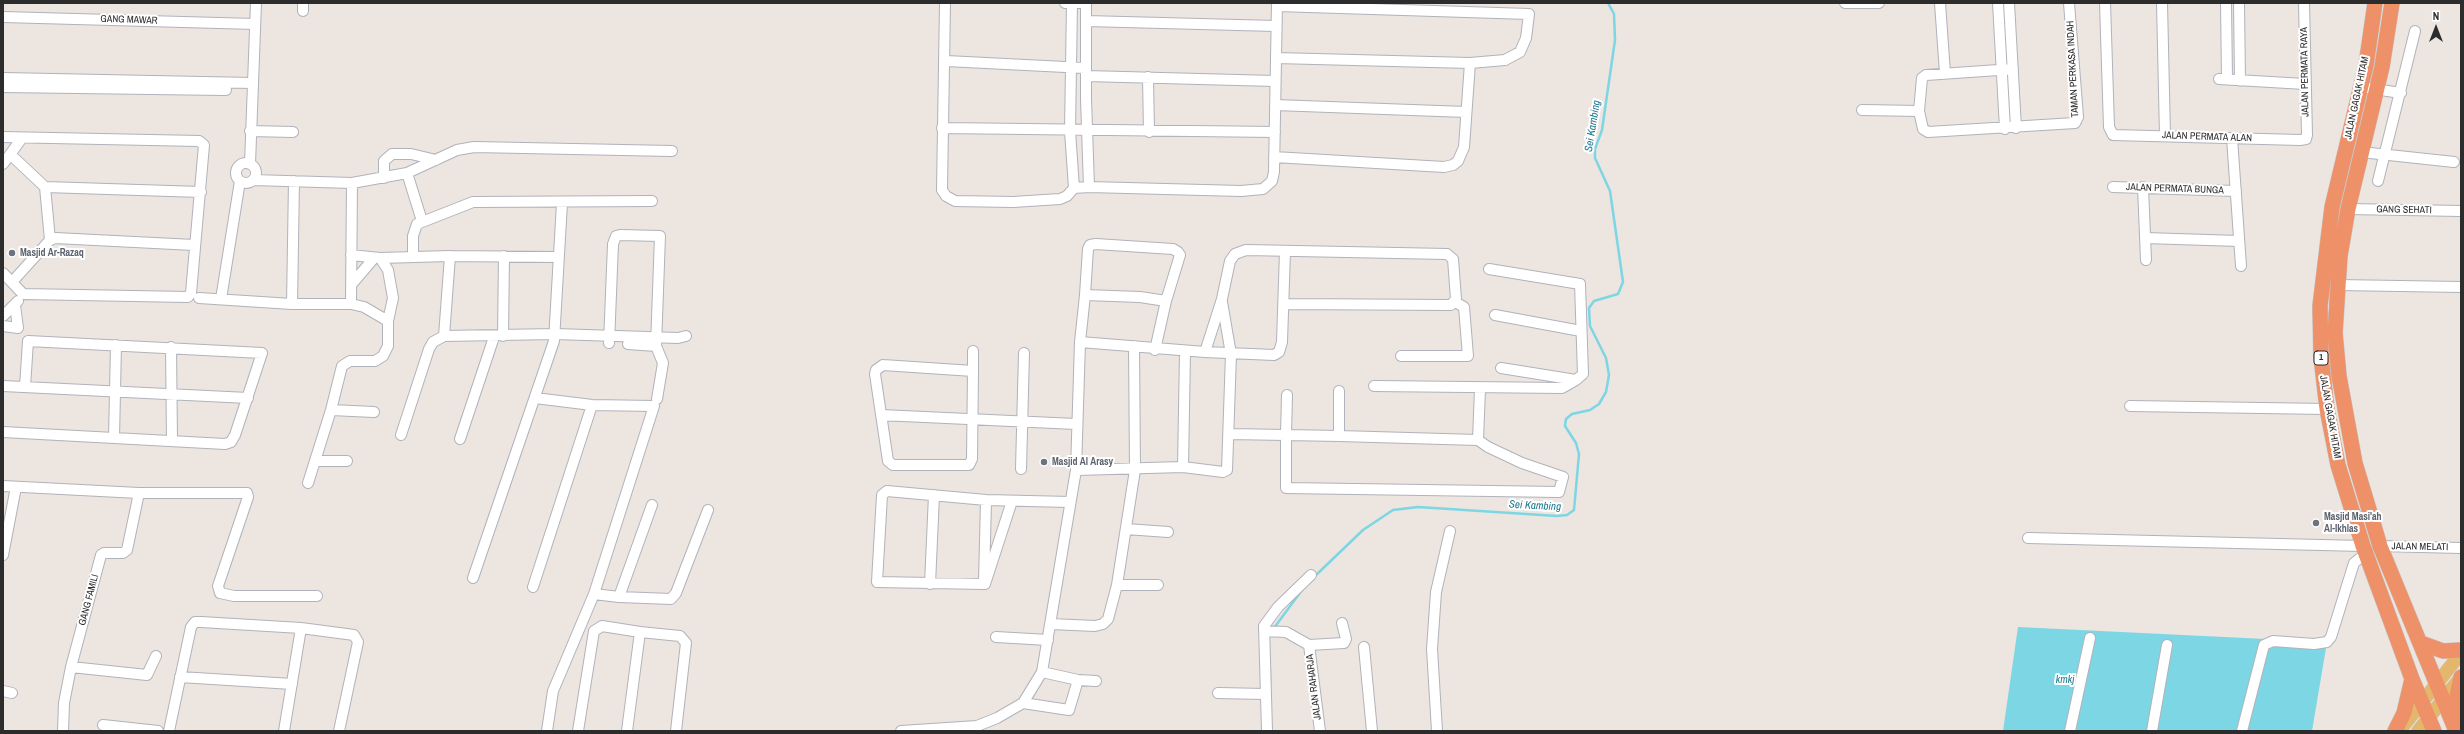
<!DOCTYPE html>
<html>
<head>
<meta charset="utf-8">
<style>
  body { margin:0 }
  #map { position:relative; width:2464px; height:734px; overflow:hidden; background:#ece5e0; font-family:"Archivo Narrow",sans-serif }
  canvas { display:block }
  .frame { position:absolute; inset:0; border:4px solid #2c2c2c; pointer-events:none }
  .north { position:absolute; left:2416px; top:8px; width:40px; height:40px; -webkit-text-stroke:3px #fff; paint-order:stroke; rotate:0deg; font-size:11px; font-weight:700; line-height:16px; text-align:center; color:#2c2c2c }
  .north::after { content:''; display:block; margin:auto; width:14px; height:18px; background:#2c2c2c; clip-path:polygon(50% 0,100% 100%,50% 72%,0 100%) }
</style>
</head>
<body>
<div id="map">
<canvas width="2464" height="734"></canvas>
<div class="frame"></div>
<div class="north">N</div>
</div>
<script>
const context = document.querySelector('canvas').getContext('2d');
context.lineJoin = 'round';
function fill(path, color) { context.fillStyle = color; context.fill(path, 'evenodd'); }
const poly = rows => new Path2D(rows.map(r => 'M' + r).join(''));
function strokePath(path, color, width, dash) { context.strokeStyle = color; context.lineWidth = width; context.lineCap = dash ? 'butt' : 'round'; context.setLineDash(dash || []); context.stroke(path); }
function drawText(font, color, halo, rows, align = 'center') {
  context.font = font + ' "Archivo Narrow",sans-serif'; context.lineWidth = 4; context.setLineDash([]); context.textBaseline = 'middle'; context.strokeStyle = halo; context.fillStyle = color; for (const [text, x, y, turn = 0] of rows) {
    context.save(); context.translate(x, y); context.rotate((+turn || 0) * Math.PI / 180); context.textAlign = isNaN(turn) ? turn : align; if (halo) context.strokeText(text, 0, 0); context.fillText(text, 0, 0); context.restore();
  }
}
fill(poly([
  [2018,627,2327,642,2312,731,2003,731]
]), '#7dd6e3');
strokePath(poly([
  [1315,576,1363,530,1393,510,1418,507,1557,516,1567,515,1574,510,1579,454,1576,443,1565,426,1566,419,1572,414,1590,410,1599,404,1606,392,1609,375,1606,358,1590,326,1589,308,1594,301,1618,294,1623,282,1610,191,1595,158,1595,149,1602,130,1615,40,1614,14,1608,3],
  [1274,628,1302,590],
  [1270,670,1270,683]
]), '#7dd6e3', 2.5);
const minor = poly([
  [945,3,942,190,946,196,955,201,1013,202,1060,199,1067,196,1074,188,1089,187,1241,191,1263,189,1272,181,1274,172,1277,3],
  [1065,3,1086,3,1086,99,1089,187],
  [1072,3,1070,131,1074,188],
  [1845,3,1879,3],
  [1940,3,1945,73],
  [1998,3,2005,129],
  [2009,3,2016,128],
  [2105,3,2109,127,2113,135,2300,140,2306,139,2307,135,2304,3],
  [2162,3,2165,136],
  [2226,3,2227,79],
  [2239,3,2240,81],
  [303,11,303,3],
  [3,17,255,24],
  [1086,21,1276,26],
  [1276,58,1470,63],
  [946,61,1085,68],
  [1086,76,1275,81],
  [1148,77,1149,132],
  [3,78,252,83],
  [2219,79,2305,84],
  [3,87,226,90],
  [2361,87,2401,93],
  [1275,105,1466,112],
  [1862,110,1919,111,1922,78,1926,75,2013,69],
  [1919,111,1923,129,1928,132,2075,123,2078,117,2069,3],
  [942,128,1275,132],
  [250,131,293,132],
  [3,137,199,141,204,145,191,293,188,297,23,294,3,273],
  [2232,138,2241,266],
  [2361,152,2454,162],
  [11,155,45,187,201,192],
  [1274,157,1444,167,1453,165,1458,161,1464,147,1470,63,1505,60,1520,52,1526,38,1529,14,1277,6],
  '236 173a10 10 0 1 1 20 0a10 10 0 1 1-20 0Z',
  [3,164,22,138],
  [250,164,256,3],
  [407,173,422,221],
  [384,178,384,161,392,154,411,154,436,160],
  [253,180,352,183,407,173,457,150,474,147,672,151],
  [2378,181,2415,31],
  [352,183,351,304,364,307,388,321],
  [45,187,50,240],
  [2113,187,2236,191],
  [2143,187,2146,260],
  [2348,209,2461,211],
  [2145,238,2239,241],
  [351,255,380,258,450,256,558,257],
  [413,257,413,236,417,224,473,202,652,201],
  [12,282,50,240,55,238,194,245],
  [351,285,374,258],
  [2338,285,2461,287],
  [1085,295,1088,249,1090,245,1096,244,1173,249,1178,252,1180,255,1166,301],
  [199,298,292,304,351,304],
  [221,299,240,181],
  [292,304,294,181],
  [1495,315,1581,331],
  [3,316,18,301],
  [3,326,18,328,15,305],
  [444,336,450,256],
  [503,336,504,256],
  [1080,342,1205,352,1222,299,1230,261,1235,254,1246,250,1447,254,1453,259,1456,299,1451,305,1285,304],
  [609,343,613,244,616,236,620,235,660,236,656,346,663,363,657,399],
  [628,344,656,346],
  [171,347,172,441],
  [973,351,973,371],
  [1205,352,1274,355,1279,352,1282,342,1285,251],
  [1401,356,1468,356,1464,307,1455,302],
  [883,365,973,371,972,459,969,465,893,465,888,461,875,374,876,370,883,365],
  [1501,368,1576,380],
  [3,386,248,398],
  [1374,386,1562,388,1576,380,1583,374,1580,284,1489,269],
  [1339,391,1339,436],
  [535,398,592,405,654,406,594,594,553,691,547,731],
  [2130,406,2327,409],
  [331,410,374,412],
  [881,415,1076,424],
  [3,432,225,444,231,442,235,435,262,353,28,341,25,387],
  [1229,434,1286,435,1339,436,1478,440,1488,447,1522,463,1563,477,1559,492,1286,488,1286,435,1287,395],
  [401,435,429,349,433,342,444,336,555,334,678,338,686,336],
  [114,438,116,345],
  [460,439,494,337],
  [1478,440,1480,389],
  [315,461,347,461],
  [1183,467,1185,352],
  [1021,469,1024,353],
  [1076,470,1183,467,1223,472,1227,470,1231,354,1222,302],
  [308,483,331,410,342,366,350,361,375,361,383,356,388,346,388,321,393,298,388,270,380,258],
  [3,486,139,493,247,493,248,497,218,586,220,593,234,596,317,596],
  [1012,501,985,584,877,582,882,495,887,491,986,500,1070,502],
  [1126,529,1168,532],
  [2028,538,2363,546],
  [2380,546,2461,548],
  [3,555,16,487],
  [473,578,554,341,562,203],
  [984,582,986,500],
  [930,584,934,495],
  [1117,585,1158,585],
  [533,587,592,405],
  [594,594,619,597,671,599,676,593,708,510],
  [619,597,652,505],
  [1051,624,1095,626,1103,624,1108,619,1117,585,1135,470,1134,346],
  [1264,631,1286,632,1309,645],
  [640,632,680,636,686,643,676,731],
  [996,637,1048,640],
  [1309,645,1320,731],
  [1309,645,1344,643,1346,639,1342,623],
  [1364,647,1372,731],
  [71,667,147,675,156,656],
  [1042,672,1078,680,1096,681],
  [180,677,292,684],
  [3,691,12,693],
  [1218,693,1265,694],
  [1023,703,1069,710,1078,680],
  [103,725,158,731],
  [63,731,64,703,71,667,101,555,104,553,123,553,127,550,139,493],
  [169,731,191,627,195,622,201,622,301,628,354,635,358,642,339,731],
  [284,731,301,628],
  [578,731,594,631,602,626,640,632,627,731],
  [901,731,977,726,997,718,1023,703,1042,672,1076,470,1080,342,1085,295,1140,297,1166,301,1155,350],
  [1267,731,1264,626,1278,607,1311,575],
  [1437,731,1432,649,1436,592,1450,531],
  [2070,731,2090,638],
  [2152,731,2167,645],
  [2242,731,2264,645,2273,641,2314,644,2327,642,2331,637,2354,563,2360,558,2368,557]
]);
const major = poly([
  [2400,730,2461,653],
  [2418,731,2461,677]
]);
const highway = poly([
  [2375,3,2366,65,2332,207,2320,306,2321,357,2327,409,2338,465,2363,546,2412,679,2434,731],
  [2392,3,2382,67,2348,209,2340,256,2335,333,2339,376,2355,463,2380,546,2456,731],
  [2421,643,2443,651,2461,650],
  [2457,724,2457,696,2461,677],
  [2395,731,2404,713,2412,679]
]);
strokePath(minor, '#b0b3bb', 12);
strokePath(major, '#c4c4c4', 14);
strokePath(highway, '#c4c4c4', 16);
strokePath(minor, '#fff', 10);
strokePath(major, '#e3b86d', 13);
strokePath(highway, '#ef9168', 15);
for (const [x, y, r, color] of [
  [12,253,4,"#6b7280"],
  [1044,462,4,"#6b7280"],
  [2316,523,4,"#6b7280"]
]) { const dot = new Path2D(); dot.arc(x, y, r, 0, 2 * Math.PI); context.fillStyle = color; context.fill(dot); strokePath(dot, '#fff', 1.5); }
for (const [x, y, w] of [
  [2321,358,14]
]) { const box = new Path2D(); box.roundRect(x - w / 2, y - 7, w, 14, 3); context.fillStyle = '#fff'; context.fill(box); strokePath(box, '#2c2c2c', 1); }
drawText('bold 9px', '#2c2c2c', null, [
  ["1",2321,358]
]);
drawText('10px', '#2c2c2c', '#fff', [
  ["GANG MAWAR",129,20,2],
  ["TAMAN PERKASA INDAH",2073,69,-93],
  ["JALAN PERMATA RAYA",2305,72,-91],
  ["JALAN GAGAK HITAM",2357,98,-78],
  ["JALAN PERMATA ALAN",2207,137,2],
  ["JALAN PERMATA BUNGA",2175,189,2],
  ["GANG SEHATI",2404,210,1],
  ["JALAN GAGAK HITAM",2330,417,80],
  ["JALAN MELATI",2420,547,1],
  ["GANG FAMILI",89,600,-75],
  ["JALAN RAHARJA",1314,687,-97]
]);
drawText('bold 10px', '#5b616d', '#fff', [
  ["Masjid Ar-Razaq",20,253],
  ["Masjid Al Arasy",1052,462],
  ["Masjid Masi'ah",2324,517],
  ["Al-Ikhlas",2324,529]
], 'left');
drawText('italic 11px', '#1b7891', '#fff', [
  ["Sei Kambing",1593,126,-81],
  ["Sei Kambing",1535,506,3],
  ["kmkj",2065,680]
]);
</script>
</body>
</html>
